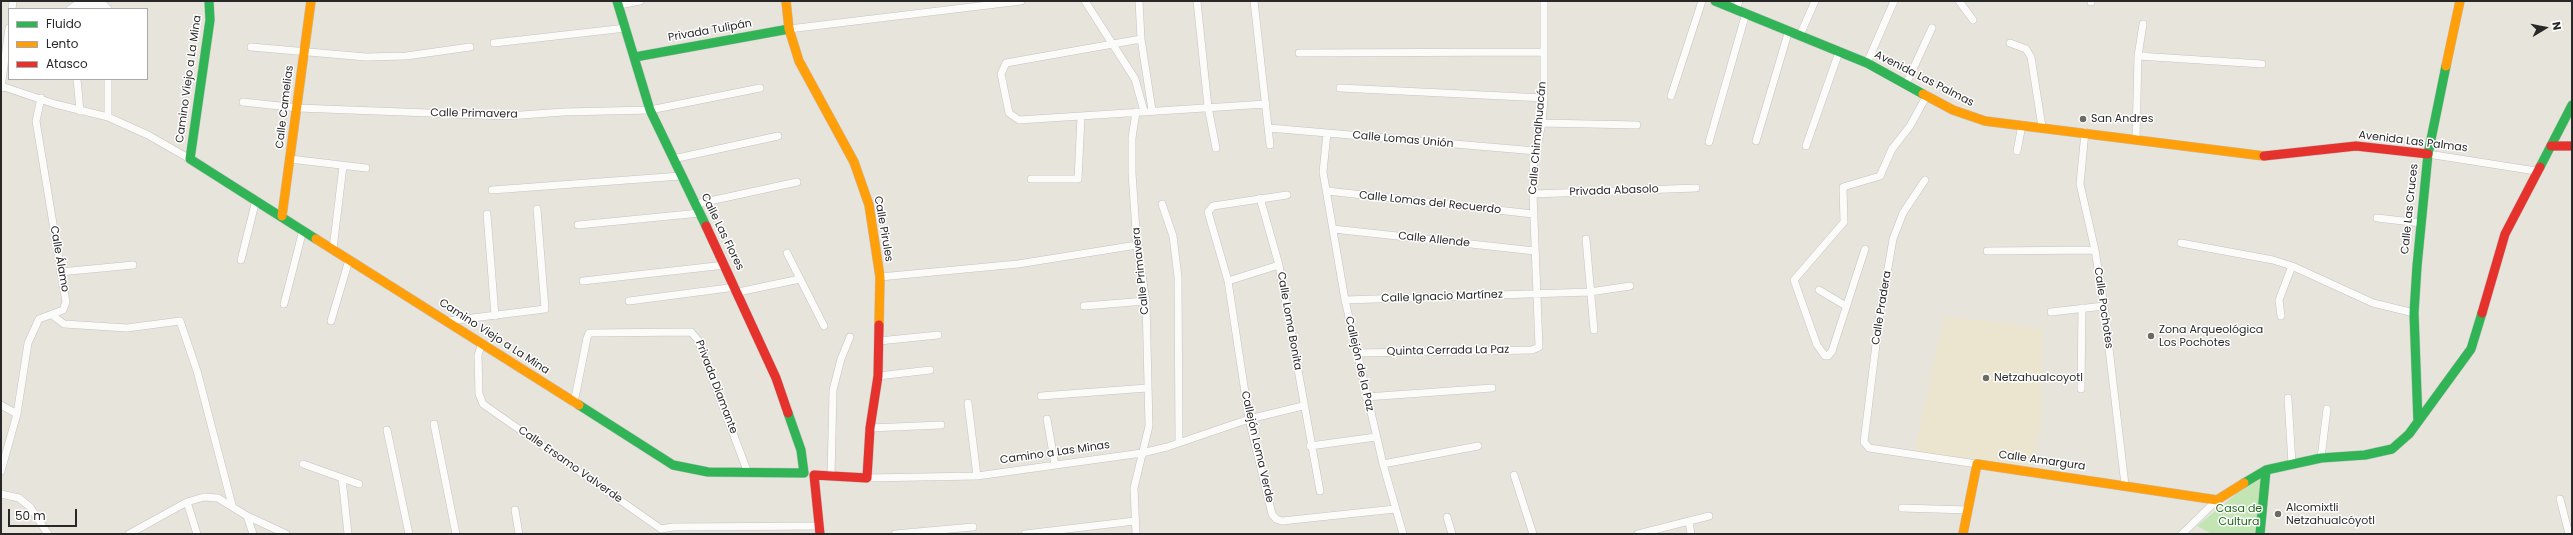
<!DOCTYPE html>
<html>
<head>
<meta charset="utf-8">
<style>
  body { margin:0 }
  #map { position:relative; width:2573px; height:535px; overflow:hidden; background:#e7e4dc; font-family:Poppins,sans-serif }
  canvas { display:block }
  .frame { position:absolute; inset:0; border:2px solid #282828; pointer-events:none }
  .legend { position:absolute; left:8px; top:8px; width:140px; height:72px; box-sizing:border-box; background:#fff; border:1px solid #a9a9a9; margin:0; padding:5px 7px; list-style:none; font-size:12px; color:#282828 }
  .legend li { display:flex; align-items:center; gap:8px; height:20px }
  .legend b { width:20px; border:1px solid #a9a9a9 }
  .north { position:absolute; left:2525px; top:8px; width:40px; height:40px; -webkit-text-stroke:3px #fff; paint-order:stroke; rotate:80deg; font-size:11px; font-weight:700; line-height:16px; text-align:center; color:#282828 }
  .north::after { content:''; display:block; margin:auto; width:14px; height:18px; background:#282828; clip-path:polygon(50% 0,100% 100%,50% 72%,0 100%) }
  .scale { position:absolute; left:8px; top:509px; width:69px; height:18px; box-sizing:border-box; border:2px solid #282828; border-top:0; padding-left:5px; font-size:12px; line-height:14px; white-space:nowrap; color:#282828; -webkit-text-stroke:3px #fff; paint-order:stroke }
</style>
</head>
<body>
<div id="map">
<canvas width="2573" height="535"></canvas>
<div class="frame"></div>
<ul class="legend">
<li><b style="height:5px;background:#30b455"></b>Fluido</li>
<li><b style="height:5px;background:#ff9f0a"></b>Lento</li>
<li><b style="height:5px;background:#e5322d"></b>Atasco</li>
</ul>
<div class="north">N</div>
<div class="scale">50 m</div>
</div>
<script>
const context = document.querySelector('canvas').getContext('2d');
context.lineJoin = 'round';
function fill(path, color) { context.fillStyle = color; context.fill(path, 'evenodd'); }
const poly = rows => new Path2D(rows.map(r => 'M' + r).join(''));
function strokePath(path, color, width, dash) { context.strokeStyle = color; context.lineWidth = width; context.lineCap = dash ? 'butt' : 'round'; context.setLineDash(dash || []); context.stroke(path); }
function drawText(font, color, halo, rows, align = 'center') {
  context.font = font + ' Poppins,sans-serif'; context.lineWidth = 3; context.setLineDash([]); context.textBaseline = 'middle'; context.strokeStyle = halo; context.fillStyle = color; for (const [text, x, y, turn = 0] of rows) {
    context.save(); context.translate(x, y); context.rotate((+turn || 0) * Math.PI / 180); context.textAlign = isNaN(turn) ? turn : align; if (halo) context.strokeText(text, 0, 0); context.fillText(text, 0, 0); context.restore();
  }
}
fill(poly([
  [1944,316,2043,328,2041,428,2030,469,1914,453]
]), '#ebe5d0');
fill(poly([
  [2262,479,2257,534,2212,534,2197,526,2245,487]
]), '#c2e5b3');
const street = poly([
  [1085,1,1135,79,1144,111],
  [1139,1,1141,39,1152,110],
  [1197,1,1208,107,1216,148],
  [1254,1,1270,145],
  [1959,1,1973,20],
  [2091,1,2091,2],
  [619,5,640,1],
  [12,9,13,1],
  [70,9,76,5,104,5,108,9],
  [1736,9,1739,1],
  [789,29,1021,1],
  [1800,35,1815,1],
  [1141,39,1006,63,1001,74,1009,113,1019,120,1266,104],
  [494,43,626,28],
  [2010,43,2026,49,2031,57,2042,127],
  [251,47,366,57,406,56,470,47],
  [1299,53,1544,52],
  [2138,56,2262,64],
  [1867,63,1894,1],
  [77,79,80,111],
  [108,79,108,117],
  [1906,84,1932,28],
  [1,86,55,104,108,117,148,135,190,159],
  [1,88,9,28],
  [1340,88,1544,98],
  [1671,96,1702,1],
  [243,102,298,108,507,116,564,112,650,110,760,88],
  [1542,123,1637,125],
  [1269,128,1536,151],
  [2085,132,2080,184,2095,250,2104,306,2125,485],
  [1327,133,1323,172,1345,300,1383,464,1403,534],
  [2136,139,2138,56,2143,24],
  [1756,141,1789,30],
  [1709,142,1746,13],
  [1806,146,1839,52],
  [2017,151,2022,125],
  [2428,154,2536,171],
  [290,159,366,168],
  [673,159,778,136],
  [1031,179,1078,179,1081,117],
  [1925,180,1903,213,1893,239,1879,320,1864,442,1869,448,1977,464],
  [492,190,681,176],
  [1327,191,1533,214],
  [1533,194,1696,188],
  [1287,195,1213,206,1208,212,1228,281,1249,419,1272,514,1276,519,1282,521,1395,509],
  [1260,198,1279,265,1320,491],
  [696,204,797,182],
  [1162,204,1173,236,1178,277,1179,442],
  [487,214,495,316],
  [2377,218,2421,223],
  [578,225,700,213],
  [1333,229,1535,251],
  [1586,239,1594,330],
  [2181,243,2273,260,2292,266,2373,303,2414,313],
  [333,249,343,166],
  [1865,249,1832,351,1828,356,1825,356,1817,345,1794,280,1844,222,1843,187,1880,176,1892,149,1910,126,1927,95],
  [1987,251,2095,250],
  [787,253,824,326],
  [241,260,256,200],
  [60,272,133,265],
  [880,277,1018,264,1137,245],
  [583,281,725,265],
  [1228,281,1279,265],
  [1819,290,1846,306],
  [738,292,800,279],
  [1345,300,1590,292,1630,286],
  [629,301,736,287],
  [284,304,303,230],
  [1084,306,1146,301],
  [2051,312,2104,306],
  [52,315,64,324,127,328,180,321,197,371,232,505],
  [2281,316,2279,300,2292,266],
  [331,321,349,260],
  [448,321,545,309,537,209],
  [879,341,938,335],
  [482,343,478,355,479,394,483,404,661,529],
  [1357,353,1532,350,1539,347,1533,194,1533,167,1542,123,1544,98,1544,1],
  [878,376,930,370],
  [2081,389,2082,308],
  [1041,396,1147,388],
  [1366,397,1492,388],
  [2288,398,2292,464],
  [574,403,587,338,589,333,691,332,698,340,748,473],
  [968,403,977,476],
  [1,405,17,414],
  [1047,419,1055,465],
  [434,424,456,534],
  [870,428,941,425],
  [387,430,409,534],
  [1310,446,1376,437],
  [2321,458,2327,409],
  [303,464,359,484],
  [1383,464,1478,446],
  [1,471,17,414,28,343,39,319,63,310,66,302,36,121,41,98],
  [1514,475,1533,534],
  [831,476,833,390,841,359,850,337],
  [342,478,348,534],
  [867,478,977,476,1142,453,1167,447,1249,419,1303,406],
  [1,494,19,498,30,507,48,534],
  [2560,499,2569,534],
  [187,502,197,534],
  [1902,508,1968,510],
  [515,510,519,534],
  [247,516,253,534],
  [1447,517,1452,534],
  [1689,521,1691,534],
  [661,529,673,527,819,526],
  [129,534,187,502,204,497,218,498,247,516,286,534],
  [895,534,973,527],
  [1025,534,1135,521],
  [1136,534,1134,488,1149,426,1146,301,1137,245,1132,173,1132,138,1136,112],
  [1638,534,1709,516],
  [2182,534,2217,500]
]);
const fast = poly([
  [209,1,210,20,190,159,316,239],
  [617,1,650,110,706,226],
  [1715,1,1867,63,1923,94],
  [635,57,789,29],
  [2540,167,2572,105],
  [579,405,673,465,708,472,804,473,801,450,788,413],
  [2418,422,2414,313,2417,266,2428,154,2446,66],
  [2244,483,2266,470,2321,458,2365,455,2392,449,2409,434,2471,349,2482,313],
  [2260,534,2266,470]
]);
const slow = poly([
  [786,1,789,29,799,61,854,162,869,205,880,277,879,325],
  [2446,66,2460,1],
  [1923,94,1953,110,1985,121,2264,156],
  [282,216,311,1],
  [316,239,579,405],
  [1963,534,1977,464,2217,500,2244,483]
]);
const jam = poly([
  [2551,146,2572,146],
  [2264,156,2356,146,2428,154],
  [706,226,776,378,788,413],
  [2482,313,2505,234,2540,167],
  [820,534,814,475,867,478,870,428,878,376,879,325]
]);
strokePath(street, '#c4c3c2', 8);
strokePath(fast, '#c4c3c2', 10);
strokePath(slow, '#c4c3c2', 10);
strokePath(jam, '#c4c3c2', 10);
strokePath(street, '#fbfbfa', 7);
strokePath(fast, '#30b455', 9);
strokePath(slow, '#ff9f0a', 9);
strokePath(jam, '#e5322d', 9);
for (const [x, y, r, color] of [
  [2083,119,4,"#6b6a67"],
  [2151,336,4,"#6b6a67"],
  [1986,378,4,"#6b6a67"],
  [2278,514,4,"#6b6a67"]
]) { const dot = new Path2D(); dot.arc(x, y, r, 0, 2 * Math.PI); context.fillStyle = color; context.fill(dot); strokePath(dot, '#fff', 1.5); }
drawText('11px', '#282828', '#fff', [
  ["Privada Tulipán",710,31,-10],
  ["Camino Viejo a La Mina",189,79,-82],
  ["Avenida Las Palmas",1924,79,27],
  ["Calle Camelias",285,107,-83],
  ["Calle Primavera",474,114,1],
  ["Calle Chimalhuacán",1538,138,-85],
  ["Calle Lomas Unión",1403,140,5],
  ["Avenida Las Palmas",2413,142,7],
  ["Privada Abasolo",1614,191,-2],
  ["Calle Lomas del Recuerdo",1430,203,6],
  ["Calle Las Cruces",2410,209,-84],
  ["Calle Pirules",883,229,80],
  ["Calle Las Flores",722,232,64],
  ["Calle Allende",1434,240,6],
  ["Calle Álamo",59,259,80],
  ["Calle Primavera",1141,271,-96],
  ["Calle Ignacio Martínez",1442,297,-2],
  ["Calle Pradera",1882,308,-81],
  ["Calle Pochotes",2103,308,82],
  ["Calle Loma Bonita",1289,321,80],
  ["Camino Viejo a La Mina",494,337,33],
  ["Quinta Cerrada La Paz",1448,351,-1],
  ["Callejón de la Paz",1359,364,77],
  ["Privada Diamante",716,387,69],
  ["Callejón Loma Verde",1257,447,77],
  ["Camino a Las Minas",1055,453,-8],
  ["Calle Amargura",2042,461,8],
  ["Calle Ersamo Valverde",570,465,35]
]);
drawText('11px', '#282828', '#fff', [
  ["San Andres",2091,119],
  ["Zona Arqueológica",2159,330],
  ["Los Pochotes",2159,343],
  ["Netzahualcoyotl",1994,378],
  ["Alcomixtli",2286,508],
  ["Netzahualcóyotl",2286,521]
], 'left');
drawText('11px', '#1d6616', '#fff', [
  ["Casa de",2239,509],
  ["Cultura",2239,522]
]);
</script>
</body>
</html>
